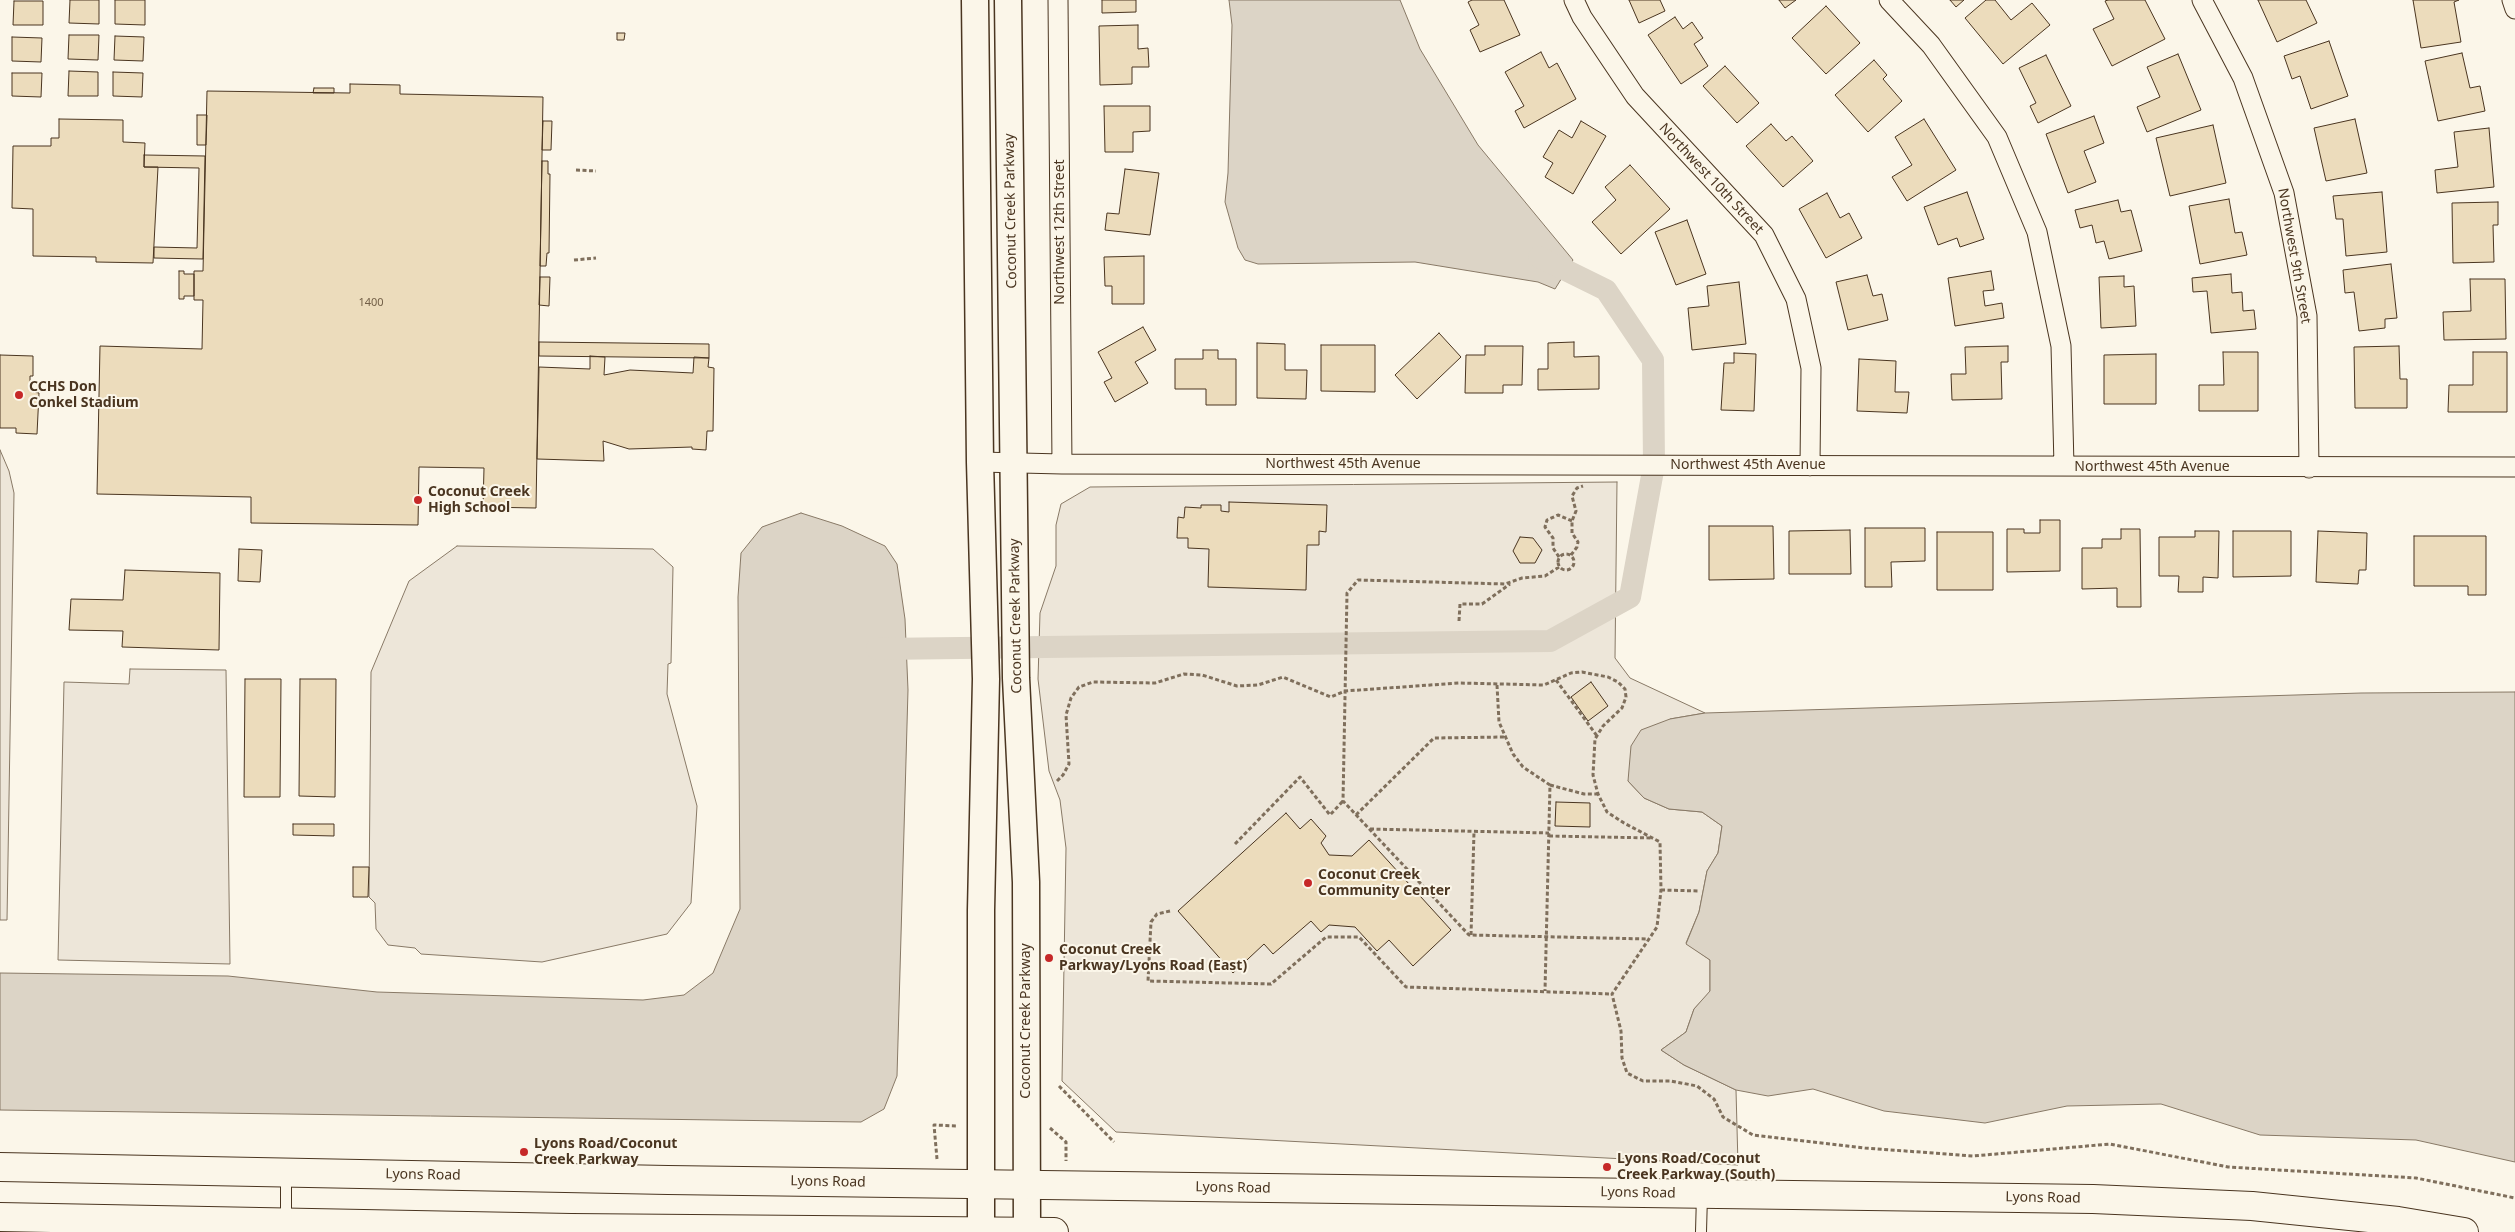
<!DOCTYPE html>
<html>
<head>
<meta charset="utf-8">
<style>
  body { margin:0 }
  canvas { display:block; background:#fbf6e9 }
</style>
</head>
<body>
<canvas width="2515" height="1232"></canvas>
<script>
const context = document.querySelector('canvas').getContext('2d');
context.lineJoin = 'round';
function fill(path, color) { context.fillStyle = color; context.fill(path, 'evenodd'); }
const poly = rows => new Path2D(rows.map(r => 'M' + r).join(''));
function strokePath(path, color, width, dash) { context.strokeStyle = color; context.lineWidth = width; context.lineCap = dash ? 'butt' : 'round'; context.setLineDash(dash || []); context.stroke(path); }
function drawText(font, color, halo, rows, align = 'center') {
  context.font = font + ' "Noto Sans",sans-serif'; context.lineWidth = 4; context.setLineDash([]); context.textBaseline = 'middle'; context.strokeStyle = halo; context.fillStyle = color; for (const [text, x, y, turn = 0] of rows) {
    context.save(); context.translate(x, y); context.rotate((+turn || 0) * Math.PI / 180); context.textAlign = isNaN(turn) ? turn : align; if (halo) context.strokeText(text, 0, 0); context.fillText(text, 0, 0); context.restore();
  }
}
const green = poly([
  [0,450,9,471,14,493,7,920,0,920,0,450],
  [1617,482,1615,658,1630,678,1705,713,1670,719,1628,781,1644,798,1669,809,1702,812,1722,826,1718,853,1707,871,1699,912,1686,943,1710,960,1710,992,1694,1009,1686,1032,1661,1050,1684,1065,1736,1090,1738,1165,1116,1132,1062,1081,1066,848,1060,800,1049,771,1038,679,1040,613,1056,566,1056,525,1061,504,1090,487,1617,482],
  [457,546,653,549,673,567,671,663,668,664,667,694,697,806,691,903,667,934,542,962,421,954,415,948,388,945,376,929,375,903,369,897,371,672,409,581,457,546],
  [130,669,226,670,230,964,58,960,64,682,129,684,130,669]
]);
fill(green, '#ede6d9');
strokePath(green, '#887966', 1);
const water = poly([
  [1229,0,1400,0,1420,49,1478,145,1573,260,1555,289,1538,282,1415,262,1258,264,1245,260,1238,248,1225,202,1228,173,1232,25,1229,0],
  [801,513,842,526,885,546,897,564,905,619,908,690,897,1076,884,1109,861,1122,0,1110,0,973,228,976,377,992,643,1000,684,995,713,973,740,909,738,597,741,553,762,527,801,513],
  [2515,692,2515,1162,2416,1140,2260,1135,2161,1104,2067,1106,1985,1123,1884,1111,1813,1089,1768,1096,1736,1090,1684,1065,1661,1050,1686,1032,1694,1009,1710,991,1710,960,1686,944,1699,912,1707,871,1718,853,1722,826,1702,812,1669,809,1644,798,1628,781,1631,746,1641,730,1670,719,1705,713,2361,693,2515,692]
]);
fill(water, '#dcd4c6');
strokePath(water, '#887966', 1);
strokePath(poly([
  [877,649,1550,641,1630,597,1654,465,1653,360,1606,290,1539,257]
]), '#dcd4c6', 22);
const building = poly([
  [70,0,99,0,99,24,69,23,70,0],
  [115,0,145,0,145,25,115,24,115,0],
  [1102,0,1136,0,1136,12,1102,13,1102,0],
  [1472,0,1504,0,1520,35,1480,52,1470,30,1479,25,1468,2,1472,0],
  [1629,0,1660,0,1665,11,1639,23,1629,0],
  [1779,0,1796,0,1785,8,1779,0],
  [1950,0,1964,0,1956,7,1950,0],
  [1986,0,1995,0,2011,20,2032,3,2050,25,2003,64,1965,18,1986,0],
  [2108,0,2145,0,2165,39,2112,66,2093,29,2114,19,2105,1,2108,0],
  [2258,0,2306,0,2317,23,2277,42,2258,0],
  [2413,0,2459,0,2454,2,2461,42,2421,48,2413,0],
  [14,1,43,1,43,25,13,25,14,1],
  [1826,6,1860,43,1826,74,1792,38,1826,6],
  [1675,17,1683,29,1692,22,1703,38,1694,44,1708,66,1681,84,1648,35,1675,17],
  [1138,25,1138,49,1148,48,1149,67,1132,67,1132,84,1100,85,1099,26,1138,25],
  [617,33,625,33,624,40,617,40,617,33],
  [69,35,99,35,98,60,68,59,69,35],
  [115,36,144,37,143,61,114,60,115,36],
  [12,37,42,38,41,62,12,61,12,37],
  [2329,41,2348,96,2311,109,2300,76,2292,79,2284,56,2329,41],
  [1541,52,1549,68,1557,63,1576,99,1524,128,1515,111,1524,106,1505,72,1541,52],
  [2462,53,2470,88,2480,86,2485,111,2438,121,2425,61,2462,53],
  [2178,54,2201,110,2147,132,2137,107,2160,97,2147,67,2178,54],
  [2046,55,2071,106,2038,123,2030,106,2036,103,2019,68,2046,55],
  [1874,60,1887,75,1883,79,1902,101,1868,132,1835,95,1874,60],
  [1725,66,1759,103,1737,123,1703,86,1725,66],
  [69,71,98,72,98,96,68,96,69,71],
  [113,72,143,73,142,97,113,96,113,72],
  [12,73,42,73,41,97,12,96,12,73],
  [350,84,400,85,400,94,543,97,536,508,483,507,484,468,419,467,418,525,251,523,251,497,97,494,100,346,202,349,203,300,194,300,194,271,203,271,207,91,350,93,350,84],
  [314,88,334,88,334,93,313,93,314,88],
  [1104,106,1150,106,1150,131,1133,132,1133,152,1105,152,1104,106],
  [197,115,207,115,206,145,197,145,197,115],
  [2094,116,2104,143,2084,151,2096,182,2068,193,2046,134,2094,116],
  [59,119,123,120,123,142,145,143,144,167,158,167,153,263,96,262,96,257,33,256,33,209,12,208,13,146,51,146,51,138,59,138,59,119],
  [1924,119,1956,170,1907,201,1892,177,1912,165,1895,137,1924,119],
  [2355,119,2367,173,2326,181,2314,128,2355,119],
  [543,121,552,121,551,150,542,150,543,121],
  [1581,121,1606,136,1573,194,1545,177,1553,163,1543,157,1559,130,1572,138,1581,121],
  [1771,124,1786,141,1792,136,1813,161,1783,187,1746,146,1771,124],
  [2213,125,2226,183,2170,196,2156,138,2213,125],
  [2489,128,2494,187,2437,193,2435,170,2458,167,2454,132,2489,128],
  [144,155,205,156,203,259,154,258,154,247,197,248,199,168,144,167,144,155],
  [542,161,548,161,548,174,550,174,549,253,547,253,546,266,540,266,542,161],
  [1630,165,1670,209,1621,254,1592,222,1616,200,1605,187,1630,165],
  [1125,169,1159,173,1150,235,1105,230,1107,213,1119,214,1125,169],
  [1967,192,1984,239,1960,247,1957,238,1938,245,1924,207,1967,192],
  [2382,192,2387,252,2346,256,2343,219,2336,219,2333,196,2382,192],
  [1827,193,1840,218,1849,213,1862,238,1826,258,1799,209,1827,193],
  [2229,199,2235,233,2242,232,2247,255,2200,264,2189,206,2229,199],
  [2118,200,2121,212,2131,210,2142,251,2109,259,2104,241,2096,243,2092,225,2080,228,2075,210,2118,200],
  [2498,202,2498,225,2493,225,2494,262,2453,263,2452,203,2498,202],
  [1687,220,1706,274,1676,285,1655,232,1687,220],
  [1144,256,1144,304,1112,304,1112,286,1105,286,1104,257,1144,256],
  [2391,264,2397,318,2385,319,2385,328,2359,331,2354,292,2345,293,2343,270,2391,264],
  [179,271,184,271,184,274,194,274,194,296,184,296,184,299,179,299,179,271],
  [1991,271,1994,290,1983,291,1985,306,2002,303,2004,318,1955,326,1948,278,1991,271],
  [2231,274,2232,293,2242,292,2243,311,2254,310,2256,329,2211,333,2207,291,2193,292,2192,278,2231,274],
  [1867,275,1873,296,1882,294,1888,320,1848,330,1836,282,1867,275],
  [2124,276,2124,287,2134,286,2136,326,2101,328,2099,277,2124,276],
  [540,277,550,277,549,306,539,305,540,277],
  [2470,279,2505,279,2506,339,2444,340,2443,312,2471,311,2470,279],
  [1739,282,1746,344,1692,350,1688,308,1709,306,1707,286,1739,282],
  [1143,327,1156,350,1135,362,1148,383,1115,402,1104,382,1112,378,1098,352,1143,327],
  [1439,333,1461,357,1417,399,1395,375,1439,333],
  [539,342,709,344,709,358,539,356,539,342],
  [1574,342,1574,357,1599,356,1599,389,1538,390,1538,369,1548,369,1548,343,1574,342],
  [1257,343,1285,344,1285,370,1307,370,1306,399,1257,398,1257,343],
  [1321,345,1375,345,1375,392,1321,391,1321,345],
  [1485,346,1523,346,1522,385,1503,385,1503,393,1465,393,1466,355,1485,355,1485,346],
  [2008,346,2008,362,2001,362,2002,399,1952,400,1951,374,1966,374,1965,347,2008,346],
  [2399,346,2400,379,2407,379,2407,408,2355,408,2354,347,2399,346],
  [1203,350,1218,350,1218,359,1236,359,1236,405,1206,405,1206,389,1175,389,1175,359,1203,359,1203,350],
  [2223,352,2258,352,2258,411,2199,411,2199,385,2224,385,2223,352],
  [2473,352,2507,352,2507,412,2448,412,2449,385,2473,385,2473,352],
  [1734,353,1756,354,1754,411,1721,410,1724,363,1734,363,1734,353],
  [2156,354,2156,404,2104,404,2104,355,2156,354],
  [0,355,33,356,33,376,30,376,30,385,33,386,33,392,39,393,37,434,16,433,16,428,0,428,0,355],
  [590,356,605,357,604,375,630,370,693,373,694,357,709,358,708,367,714,368,713,431,707,431,706,450,692,449,692,447,629,449,603,441,604,461,537,459,539,367,590,369,590,356],
  [1859,359,1896,361,1895,392,1909,392,1907,413,1857,411,1859,359],
  [1229,502,1327,505,1326,532,1319,531,1319,545,1307,545,1306,590,1208,587,1209,549,1188,548,1188,538,1177,538,1178,517,1184,518,1185,507,1201,508,1201,505,1221,505,1221,511,1229,512,1229,502],
  [2040,520,2060,520,2060,571,2007,572,2007,529,2024,529,2024,533,2040,533,2040,520],
  [1709,526,1773,526,1774,579,1709,580,1709,526],
  [1865,528,1925,528,1925,561,1891,562,1892,587,1865,587,1865,528],
  [2121,529,2140,529,2141,607,2117,607,2117,588,2082,589,2082,548,2102,548,2102,539,2121,539,2121,529],
  [1850,530,1851,574,1789,574,1789,531,1850,530],
  [2195,531,2219,531,2218,578,2203,577,2203,592,2178,592,2179,576,2159,576,2159,537,2195,537,2195,531],
  [2233,531,2291,531,2291,576,2233,577,2233,531],
  [2318,531,2367,533,2366,570,2359,570,2358,584,2316,582,2318,531],
  [1937,532,1993,532,1993,590,1937,590,1937,532],
  [2414,536,2486,536,2486,595,2468,595,2468,586,2414,586,2414,536],
  [1520,537,1533,538,1542,550,1535,563,1520,563,1513,551,1520,537],
  [239,549,262,550,260,582,238,581,239,549],
  [125,570,220,573,219,650,122,647,123,631,69,630,71,599,123,600,125,570],
  [245,679,281,679,280,797,244,797,245,679],
  [300,679,336,679,335,797,299,796,300,679],
  [1591,682,1608,706,1588,721,1571,697,1591,682],
  [1556,802,1590,803,1590,827,1555,826,1556,802],
  [1286,813,1300,829,1311,819,1326,836,1321,843,1329,855,1352,856,1369,840,1451,930,1413,966,1389,940,1377,951,1355,927,1329,925,1321,932,1311,921,1273,954,1264,944,1233,973,1178,911,1286,813],
  [293,824,334,824,334,836,293,835,293,824],
  [353,867,369,867,368,897,353,897,353,867]
]);
fill(building, '#ecdcbc');
strokePath(building, '#4a3520', 1);
const service = poly([
  [286,1221,286,1173],
  [1701,1232,1702,1195]
]);
const minor = poly([
  [1058,0,1062,464],
  [1574,0,1582,17,1635,96,1764,235,1796,299,1811,368,1810,466],
  [1889,0,1931,45,1997,137,2037,232,2061,346,2064,466],
  [2202,0,2243,78,2284,193,2307,316,2309,468],
  [2512,0,2515,9],
  [980,462,1062,464,2515,467]
]);
const secondary = poly([
  [975,0,980,462,986,679,981,910,981,1232],
  [1008,0,1016,678,1026,882,1027,1232]
]);
const primary = poly([
  [0,1167,668,1180,2093,1199,2252,1206,2398,1221,2464,1232],
  [0,1217,571,1228,1054,1232]
]);
strokePath(service, '#4a3520', 12);
strokePath(minor, '#4a3520', 21);
strokePath(secondary, '#4a3520', 29);
strokePath(primary, '#4a3520', 30);
strokePath(poly([
  [576,170,596,171],
  [574,260,596,258],
  '1558 562a8 8 0 1 1 16 0a8 8 0 1 1-16 0Z',
  [1571,555,1577,547,1578,542,1572,533,1572,521,1576,511,1572,496,1577,488,1583,486],
  [1559,557,1553,548,1553,538,1545,527,1547,520,1558,515,1572,521],
  [1559,567,1545,576,1522,578,1505,584,1358,580,1347,593,1343,801,1469,935,1648,939],
  [1459,621,1460,604,1482,604,1510,584],
  [1556,680,1597,736],
  [1497,685,1499,722,1513,754,1523,767,1550,785,1545,991],
  [1057,781,1063,775,1069,764,1066,715,1071,698,1079,687,1093,682,1155,683,1184,674,1202,675,1237,686,1258,685,1283,677,1331,697,1345,691,1459,683,1544,685,1571,673,1582,672,1608,677,1618,682,1625,689,1626,697,1622,708,1603,726,1595,739,1593,775,1598,794,1607,812,1624,823,1660,842,1661,890,1657,927,1612,994,1621,1031,1622,1058,1627,1073,1643,1081,1671,1081,1697,1086,1714,1099,1723,1117,1753,1135,1865,1148,1973,1156,2110,1144,2228,1167,2416,1178,2515,1198],
  [1550,785,1584,794,1598,794],
  [1356,815,1434,738,1505,737],
  [1370,829,1549,833],
  [1549,836,1653,838],
  [1235,844,1300,777,1330,815,1343,801],
  [1661,890,1699,891],
  [1170,911,1157,914,1151,922,1148,981,1271,984,1326,937,1359,937,1406,987,1612,994],
  [1471,935,1474,832],
  [1059,1086,1114,1142],
  [1050,1128,1066,1142,1066,1161],
  [937,1159,934,1125,958,1126]
]), '#7f6f5c', 3, [4, 2.5]);
strokePath(service, '#fbf6e9', 10);
strokePath(minor, '#fbf6e9', 19);
strokePath(secondary, '#fbf6e9', 26);
strokePath(primary, '#fbf6e9', 28);
for (const [x, y, r, color] of [
  [19,395,5,"#c62828"],
  [418,500,5,"#c62828"],
  [1308,883,5,"#c62828"],
  [1049,958,5,"#c62828"],
  [524,1152,5,"#c62828"],
  [1607,1167,5,"#c62828"]
]) { const dot = new Path2D(); dot.arc(x, y, r, 0, 2 * Math.PI); context.fillStyle = color; context.fill(dot); strokePath(dot, '#fbf6e9', 2); }
drawText('11px', '#725f47', null, [
  ["1400",371,303]
]);
drawText('14px', '#4a3520', '#fbf6e9', [
  ["Northwest 10th Street",1711,179,47],
  ["Coconut Creek Parkway",1011,211,-91],
  ["Northwest 12th Street",1060,232,-90],
  ["Northwest 9th Street",2294,256,80],
  ["Northwest 45th Avenue",1343,464],
  ["Northwest 45th Avenue",1748,465],
  ["Northwest 45th Avenue",2152,467],
  ["Coconut Creek Parkway",1016,616,-91],
  ["Coconut Creek Parkway",1026,1021,-90],
  ["Lyons Road",423,1175,1],
  ["Lyons Road",828,1182,1],
  ["Lyons Road",1233,1188,1],
  ["Lyons Road",1638,1193,1],
  ["Lyons Road",2043,1198,1]
]);
drawText('bold 14px', '#4a3520', '#fbf6e9', [
  ["CCHS Don",29,387],
  ["Conkel Stadium",29,403],
  ["Coconut Creek",428,492],
  ["High School",428,508],
  ["Coconut Creek",1318,875],
  ["Community Center",1318,891],
  ["Coconut Creek",1059,950],
  ["Parkway/Lyons Road (East)",1059,966],
  ["Lyons Road/Coconut",534,1144],
  ["Creek Parkway",534,1160],
  ["Lyons Road/Coconut",1617,1159],
  ["Creek Parkway (South)",1617,1175]
], 'left');
</script>
</body>
</html>
